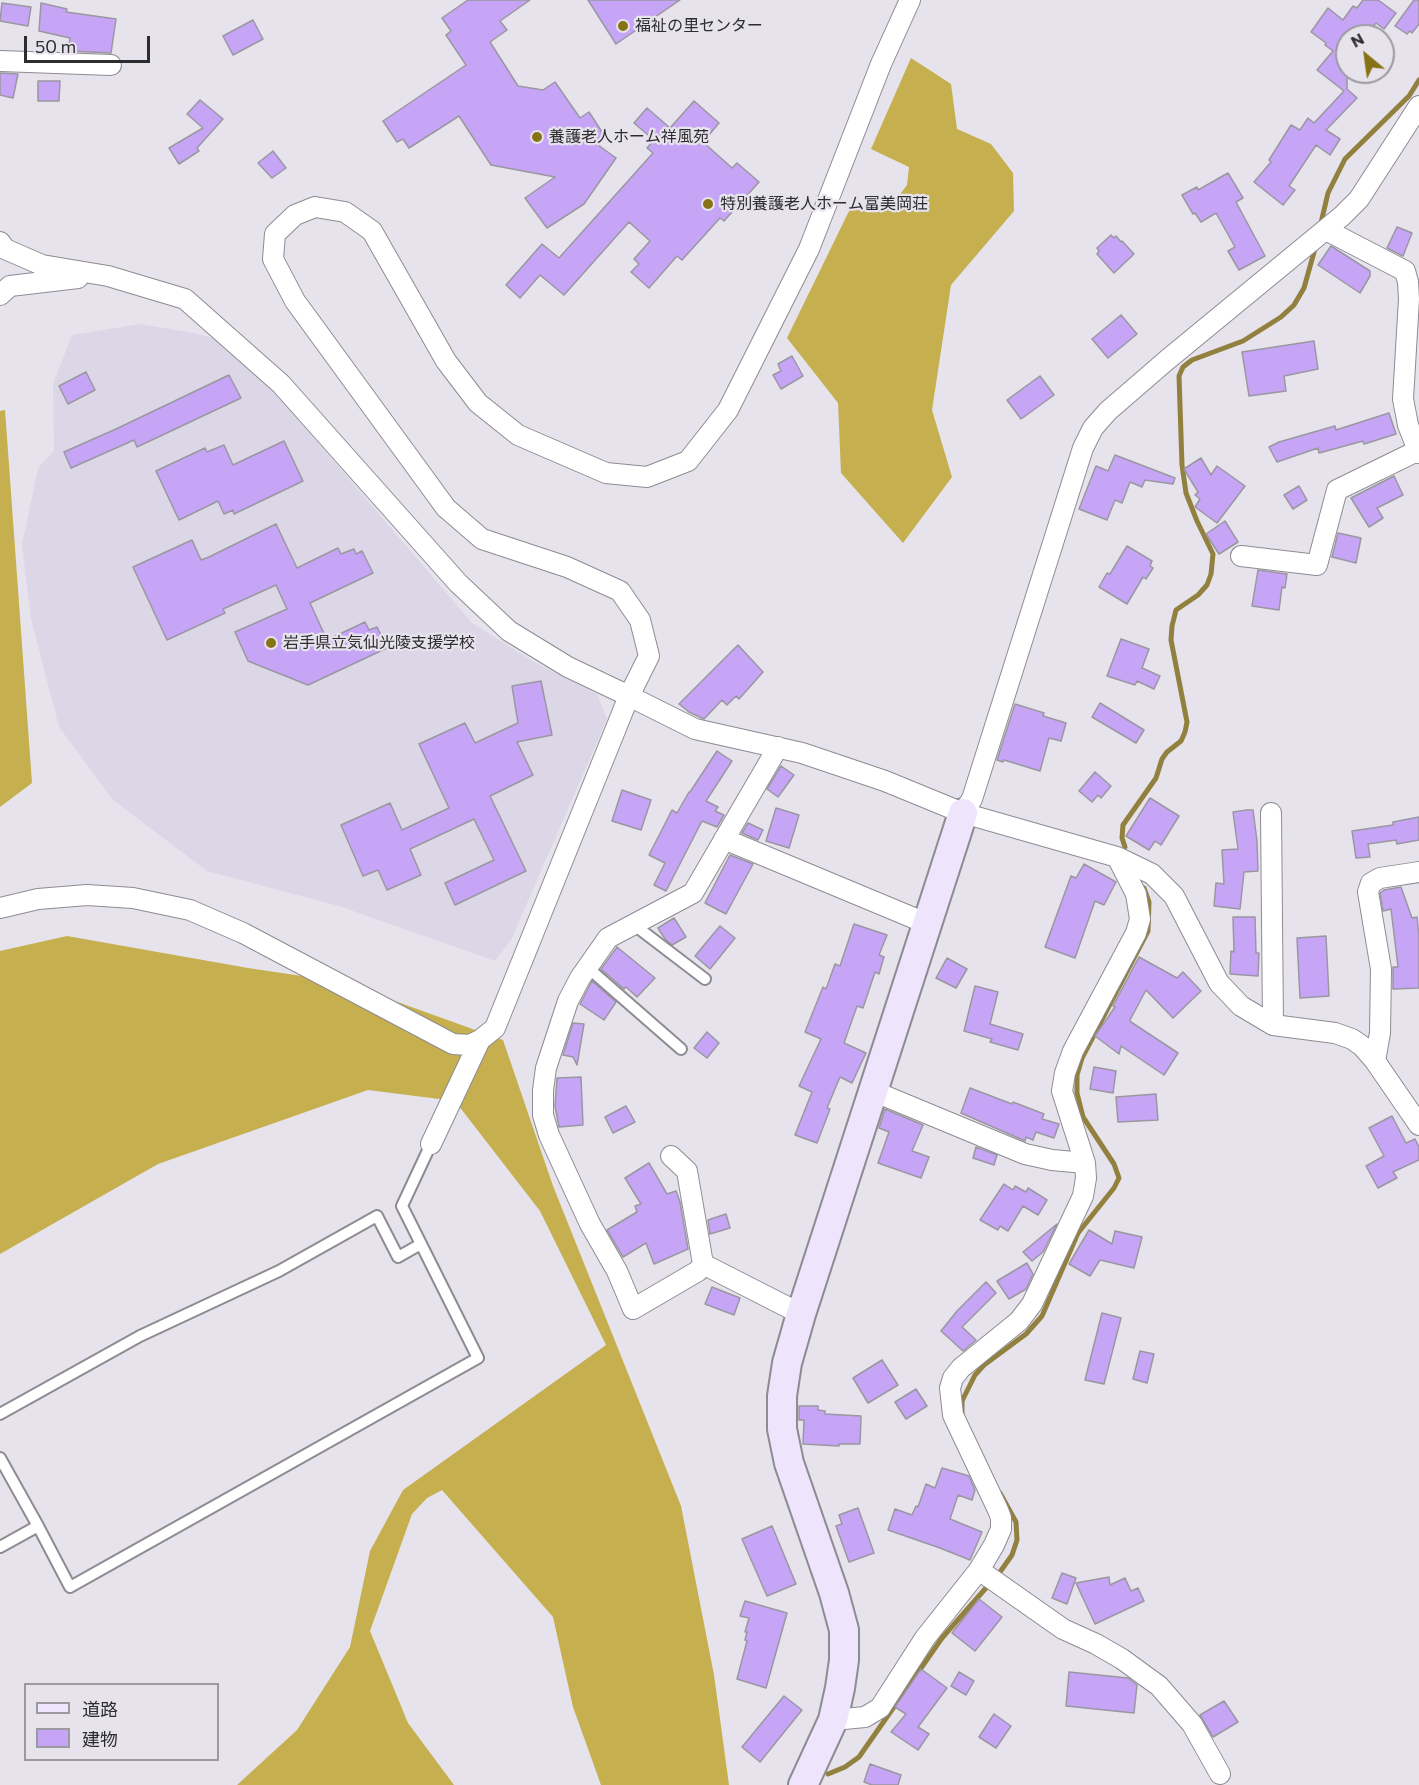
<!DOCTYPE html>
<html>
<head>
<meta charset="utf-8">
<style>
  body { margin:0 }
  #map { position:relative; width:1419px; height:1785px; overflow:hidden; background:#e6e3ec; font-family:Commissioner,"Noto Sans JP",sans-serif }
  canvas { display:block }
  .legend { position:absolute; left:24px; top:1683px; width:195px; height:78px; box-sizing:border-box; background:#e6e3ec; border:2px solid #9c9aa0; margin:0; padding:8px 10px; list-style:none; font-size:18px; color:#2d2c2f }
  .legend li { display:flex; align-items:center; gap:12px; height:30px }
  .legend b { width:30px; border:2px solid #9c9aa0 }
  .north { position:absolute; left:1335px; top:24px; width:60px; height:60px; box-sizing:border-box; background:#e6e3ec; border:2px solid #9c9aa0; border-radius:50%; rotate:331deg; font-size:16px; font-weight:700; line-height:24px; text-align:center; color:#2d2c2f }
  .north::after { content:''; display:block; margin:auto; width:21px; height:27px; background:#877315; clip-path:polygon(50% 0,100% 100%,50% 72%,0 100%) }
  .scale { position:absolute; left:24px; top:36px; width:126px; height:27px; box-sizing:border-box; border:3px solid #2d2c2f; border-top:0; padding-left:8px; font-size:18px; line-height:21px; white-space:nowrap; color:#2d2c2f; -webkit-text-stroke:4px #e6e3ec; paint-order:stroke }
</style>
</head>
<body>
<div id="map">
<canvas width="1419" height="1785"></canvas>
<ul class="legend">
<li><b style="height:8px;background:#eee4fc"></b>道路</li>
<li><b style="height:16px;background:#c6a5f7"></b>建物</li>
</ul>
<div class="north">N</div>
<div class="scale">50 m</div>
</div>
<script>
const context = document.querySelector('canvas').getContext('2d');
context.lineJoin = 'round';
function fill(path, color) { context.fillStyle = color; context.fill(path, 'evenodd'); }
const poly = rows => new Path2D(rows.map(r => 'M' + r).join(''));
function strokePath(path, color, width, dash) { context.strokeStyle = color; context.lineWidth = width; context.lineCap = dash ? 'butt' : 'round'; context.setLineDash(dash || []); context.stroke(path); }
function drawText(font, color, halo, rows, align = 'center') {
  context.font = font + ' Commissioner,"Noto Sans JP",sans-serif'; context.lineWidth = 4.5; context.setLineDash([]); context.textBaseline = 'middle'; context.strokeStyle = halo; context.fillStyle = color; for (const [text, x, y, turn = 0] of rows) {
    context.save(); context.translate(x, y); context.rotate((+turn || 0) * Math.PI / 180); context.textAlign = isNaN(turn) ? turn : align; if (halo) context.strokeText(text, 0, 0); context.fillText(text, 0, 0); context.restore();
  }
}
fill(poly([
  [140,324,193,333,233,343,472,623,536,663,597,694,607,719,511,940,495,961,339,906,207,871,113,800,59,727,31,619,22,545,38,468,54,451,53,384,72,335]
]), '#dbd7e6');
fill(poly([
  [911,58,951,84,957,129,991,144,1013,173,1014,211,951,285,932,410,952,477,903,543,841,473,838,403,787,338,850,209,895,201,907,185,909,167,871,149],
  [5,410,32,783,0,807,0,411],
  [67,936,248,968,342,982,503,1040,553,1186,681,1506,714,1675,729,1785,601,1785,573,1707,553,1617,442,1490,427,1498,412,1514,370,1631,408,1723,454,1785,237,1785,297,1730,350,1647,370,1551,403,1490,606,1345,540,1211,455,1101,368,1090,158,1164,0,1254,0,951]
]), '#c5af4e');
strokePath(poly([
  [1320,227,1328,193,1345,159,1409,96,1419,80],
  [1125,847,1122,838,1123,825,1156,778,1162,759,1167,752,1181,741,1185,732,1187,722,1171,640,1172,626,1176,610,1198,595,1207,585,1211,574,1213,554,1197,521,1186,493,1182,465,1179,376,1183,367,1192,360,1243,341,1281,317,1294,305,1304,288,1316,245],
  [962,1414,962,1401,975,1375,984,1365,1026,1334,1042,1316,1078,1233,1114,1188,1119,1178,1114,1164,1083,1117,1077,1093,1077,1075,1082,1058,1148,931,1149,902,1144,888],
  [828,1774,845,1767,859,1757,942,1638,1000,1572,1012,1555,1017,1540,1016,1522,1000,1493]
]), '#92813e', 5);
const building = poly([
  [468,0,530,0,500,21,507,30,490,42,518,86,543,90,555,82,580,118,589,112,604,135,594,142,616,158,584,204,547,228,525,198,555,177,491,165,459,116,409,148,403,139,397,142,383,121,466,65,446,35,451,31,442,18,468,0],
  [588,0,680,0,616,44,588,0],
  [1363,0,1378,0,1396,13,1384,29,1376,23,1366,36,1347,36,1347,89,1357,98,1326,130,1340,139,1330,155,1316,145,1289,186,1295,190,1283,205,1254,182,1271,162,1269,160,1291,125,1300,130,1308,118,1314,123,1344,91,1317,70,1333,51,1325,45,1326,43,1311,32,1328,8,1343,20,1353,6,1357,8,1363,0],
  [1414,0,1419,0,1419,24,1412,33,1410,31,1407,34,1395,26,1414,0],
  [2,3,31,7,28,26,0,21,2,3],
  [41,3,67,9,66,12,116,19,111,53,68,51,70,38,39,31,41,3],
  [253,20,263,39,233,55,223,36,253,20],
  [0,73,18,74,13,98,0,95,0,73],
  [38,81,60,81,59,101,38,101,38,81],
  [200,100,223,119,197,148,199,151,179,164,169,148,203,128,187,114,200,100],
  [694,101,719,123,703,142,732,168,737,163,759,182,724,221,720,218,682,260,677,256,649,288,631,272,639,264,634,259,650,241,629,222,564,295,540,275,520,298,506,285,542,244,559,258,653,153,647,148,654,140,634,123,647,108,670,128,694,101],
  [273,151,286,168,272,178,258,163,273,151],
  [1228,173,1243,198,1236,202,1265,256,1239,270,1228,251,1235,247,1216,213,1201,222,1195,213,1193,214,1182,195,1197,187,1198,190,1228,173],
  [1397,227,1412,233,1403,256,1387,248,1397,227],
  [1111,235,1114,238,1116,236,1121,242,1122,241,1134,254,1114,273,1097,254,1099,251,1097,248,1111,235],
  [1331,246,1370,271,1370,276,1360,293,1318,265,1331,246],
  [1121,315,1137,334,1108,358,1092,339,1121,315],
  [1314,341,1318,369,1284,376,1286,391,1249,396,1242,352,1314,341],
  [792,356,803,376,781,389,773,375,781,371,778,364,792,356],
  [86,372,95,390,68,404,59,386,86,372],
  [229,375,241,398,137,447,134,440,71,468,64,452,116,429,229,375],
  [1040,376,1054,395,1021,419,1007,400,1040,376],
  [1389,413,1396,434,1364,444,1363,441,1319,453,1318,448,1277,462,1269,447,1279,442,1335,426,1336,430,1389,413],
  [284,441,303,481,234,514,233,510,224,514,218,501,179,520,156,471,205,448,207,452,224,445,233,465,284,441],
  [1115,455,1175,478,1173,484,1145,480,1142,487,1130,482,1122,503,1115,500,1107,520,1079,509,1096,466,1108,471,1115,455],
  [1201,458,1211,475,1217,466,1245,486,1217,523,1195,507,1200,499,1195,495,1198,492,1184,469,1201,458],
  [1394,476,1403,495,1377,508,1383,518,1369,527,1351,498,1394,476],
  [1299,486,1307,500,1293,509,1284,495,1299,486],
  [1225,521,1238,542,1219,554,1206,534,1225,521],
  [276,524,297,568,338,548,341,554,354,549,356,554,362,551,373,573,310,603,327,640,365,622,369,630,377,627,387,648,308,685,248,661,235,632,287,609,276,585,223,609,225,613,167,640,133,567,192,540,201,560,209,557,276,524],
  [1338,533,1361,538,1356,563,1332,557,1338,533],
  [1127,546,1152,561,1150,566,1153,568,1146,579,1143,577,1127,604,1099,587,1107,573,1110,574,1127,546],
  [1258,570,1287,574,1285,588,1282,587,1279,610,1252,606,1258,570],
  [1121,639,1149,649,1142,668,1160,676,1154,689,1137,681,1135,685,1107,676,1121,639],
  [738,645,763,672,739,699,736,696,727,705,722,700,704,719,689,712,679,704,738,645],
  [541,681,552,735,517,742,533,775,490,796,526,871,455,905,445,883,494,860,474,819,410,849,421,875,387,890,378,870,363,876,341,825,390,803,402,830,449,808,419,744,465,723,475,743,518,723,512,686,541,681],
  [1100,703,1144,730,1136,743,1092,717,1100,703],
  [1015,704,1044,713,1043,716,1066,723,1061,741,1049,738,1040,771,1004,760,1003,762,997,760,1015,704],
  [717,751,732,761,706,801,718,807,715,811,724,815,717,827,702,821,666,891,654,885,665,863,649,855,672,810,677,813,689,792,690,792,717,751],
  [781,766,794,775,778,797,767,789,781,766],
  [1095,772,1111,786,1101,798,1098,795,1092,802,1079,791,1095,772],
  [622,790,651,800,641,830,612,821,622,790],
  [1150,798,1179,816,1161,845,1155,841,1149,850,1126,836,1150,798],
  [776,808,799,815,789,848,766,841,776,808],
  [1247,810,1253,810,1257,841,1258,871,1244,872,1240,909,1214,906,1216,883,1224,884,1222,850,1238,849,1233,812,1247,810],
  [1419,817,1419,840,1397,844,1396,840,1368,844,1370,857,1356,858,1352,831,1393,825,1393,822,1419,817],
  [748,823,763,830,758,840,742,833,748,823],
  [730,855,753,864,726,914,705,903,730,855],
  [1084,864,1116,882,1104,905,1095,901,1075,958,1045,947,1071,876,1076,878,1084,864],
  [1401,887,1412,918,1417,917,1419,935,1419,988,1393,989,1393,967,1398,967,1391,909,1383,911,1380,893,1384,890,1401,887],
  [1233,917,1255,917,1256,953,1259,953,1258,976,1230,974,1231,951,1234,952,1233,917],
  [674,918,686,937,672,945,665,939,658,928,674,918],
  [854,924,887,935,879,955,884,957,879,974,875,972,863,1008,857,1006,844,1043,866,1053,852,1083,840,1077,827,1108,830,1109,817,1143,795,1135,812,1092,799,1086,821,1039,805,1032,823,987,826,989,835,964,840,966,854,924],
  [720,926,735,938,710,969,695,956,720,926],
  [1326,936,1329,996,1300,998,1297,938,1326,936],
  [617,947,655,978,637,997,626,987,624,989,601,969,617,947],
  [1139,957,1177,978,1183,972,1201,991,1173,1018,1146,990,1130,1020,1131,1022,1178,1053,1164,1075,1121,1046,1119,1054,1095,1036,1115,1007,1113,1006,1139,957],
  [947,958,967,969,956,988,936,978,947,958],
  [592,981,616,1002,604,1020,580,1004,592,981],
  [975,986,998,992,990,1024,1023,1034,1018,1050,990,1042,992,1039,964,1031,975,986],
  [573,1023,584,1024,577,1065,573,1057,563,1055,573,1023],
  [707,1032,719,1043,707,1058,694,1048,707,1032],
  [1094,1067,1116,1071,1113,1093,1090,1089,1094,1067],
  [581,1077,583,1125,559,1127,555,1106,557,1078,581,1077],
  [970,1088,1012,1104,1013,1102,1044,1114,1042,1119,1059,1124,1054,1138,1036,1132,1033,1140,1026,1137,1025,1141,961,1113,970,1088],
  [1156,1094,1158,1120,1118,1122,1116,1097,1156,1094],
  [626,1106,635,1122,613,1133,605,1117,626,1106],
  [885,1109,923,1125,912,1151,929,1157,921,1178,878,1163,889,1132,879,1128,885,1109],
  [1392,1116,1406,1143,1415,1139,1419,1147,1419,1160,1393,1172,1397,1178,1378,1188,1366,1166,1384,1156,1369,1128,1392,1116],
  [976,1147,997,1155,994,1165,973,1158,976,1147],
  [649,1163,667,1194,676,1191,680,1202,688,1249,654,1264,646,1243,623,1257,607,1230,637,1212,635,1206,641,1204,625,1178,649,1163],
  [1004,1184,1013,1190,1015,1186,1026,1192,1028,1188,1047,1200,1038,1215,1023,1206,1008,1231,1000,1226,998,1230,980,1220,1004,1184],
  [726,1214,730,1228,710,1234,708,1220,726,1214],
  [1057,1224,1043,1252,1032,1261,1023,1252,1057,1224],
  [1089,1230,1112,1244,1115,1231,1142,1237,1134,1268,1100,1260,1090,1276,1069,1264,1089,1230],
  [1027,1263,1033,1274,1026,1289,1009,1299,997,1281,1027,1263],
  [986,1282,996,1293,962,1327,976,1340,963,1351,941,1331,957,1311,986,1282],
  [712,1287,740,1298,734,1315,705,1304,712,1287],
  [1102,1313,1121,1318,1104,1384,1085,1380,1102,1313],
  [1140,1351,1154,1354,1147,1383,1133,1379,1140,1351],
  [882,1360,898,1385,868,1403,853,1378,882,1360],
  [916,1389,927,1406,906,1419,895,1402,916,1389],
  [799,1406,818,1406,818,1410,825,1411,825,1414,861,1416,860,1444,839,1444,839,1446,803,1444,804,1420,799,1420,799,1406],
  [942,1468,969,1476,975,1490,972,1500,958,1495,950,1519,982,1532,970,1560,940,1548,888,1530,895,1509,912,1515,916,1506,918,1507,926,1484,935,1488,942,1468],
  [858,1508,874,1553,849,1562,836,1526,842,1524,839,1515,858,1508],
  [772,1526,796,1584,767,1596,742,1539,772,1526],
  [1062,1573,1076,1578,1067,1604,1052,1598,1062,1573],
  [1109,1577,1110,1585,1125,1578,1131,1591,1138,1588,1144,1601,1095,1624,1076,1583,1109,1577],
  [979,1599,1002,1617,975,1651,952,1633,979,1599],
  [745,1601,787,1613,766,1688,737,1679,747,1641,745,1640,747,1632,745,1632,749,1618,740,1616,745,1601],
  [921,1669,947,1688,918,1727,929,1734,918,1750,891,1732,906,1714,895,1707,921,1669],
  [959,1672,974,1681,966,1695,951,1686,959,1672],
  [1069,1672,1128,1678,1137,1685,1134,1713,1066,1706,1069,1672],
  [784,1696,802,1710,760,1762,742,1747,784,1696],
  [1224,1701,1238,1722,1213,1737,1200,1715,1224,1701],
  [994,1714,1011,1726,996,1748,979,1737,994,1714],
  [870,1764,901,1775,898,1785,872,1785,864,1782,870,1764]
]);
fill(building, '#c6a5f7');
strokePath(building, '#9a97a0', 1.5);
const lane = poly([
  [633,924,705,979],
  [587,967,681,1049],
  [0,1414,140,1336,279,1271,377,1216,398,1257,421,1244],
  [0,1458,38,1526],
  [0,1547,38,1526,70,1587,478,1358,402,1206,431,1144]
]);
const street = poly([
  [910,0,881,64,809,249,728,410,688,461,647,477,606,473,518,435,478,403,446,361,372,231,345,212,315,207,295,215,275,234,273,259,295,301,446,508,482,539,567,567,620,591,640,620,649,656,629,696,695,729,802,753,885,781,963,813,1117,857,1152,874,1174,896,1219,983,1241,1006,1273,1025,1335,1033,1352,1039,1362,1046,1375,1061],
  [0,61,111,65],
  [1326,230,1405,271,1408,282,1409,299,1403,399,1408,425,1419,453],
  [0,242,5,249,42,265,108,276,185,299,281,384,458,583,509,631,568,667,629,696,495,1028,480,1040,470,1045,453,1044,243,933,190,910,133,898,87,895,38,899,0,908],
  [0,295,10,286,78,278],
  [1241,556,1317,565,1337,490,1417,451],
  [963,813,972,799,1083,448,1093,428,1108,411,1167,360,1342,216,1359,199,1419,106],
  [1271,813,1273,1025],
  [724,839,928,924],
  [1419,872,1380,878,1371,883,1368,892,1381,969,1380,1033,1375,1061,1419,1125],
  [873,1091,1025,1154,1052,1160,1085,1163],
  [431,1144,480,1040],
  [671,1156,687,1171,703,1264,801,1314],
  [703,1264,698,1271,633,1309,617,1271,590,1224,549,1135,543,1115,543,1090,546,1068,568,1001,580,978,608,938,693,893,778,747],
  [979,1570,1063,1629,1096,1644,1122,1659,1159,1686,1192,1724,1220,1774],
  [833,1720,865,1717,880,1708,925,1638,979,1570,994,1545,1001,1529,1001,1518,998,1510,953,1415,950,1388,953,1378,961,1368,1019,1321,1032,1304,1083,1196,1086,1178,1085,1163,1062,1091,1065,1073,1073,1051,1136,933,1140,919,1136,894,1117,857]
]);
const secondary = poly([
  [803,1785,833,1720,840,1688,844,1660,844,1630,834,1593,789,1463,782,1429,782,1396,787,1363,801,1314,963,813]
]);
strokePath(lane, '#8e8b93', 14);
strokePath(street, '#8e8b93', 22);
strokePath(secondary, '#8e8b93', 32);
strokePath(lane, '#fff', 10);
strokePath(street, '#fff', 20);
strokePath(secondary, '#eee4fc', 28);
for (const [x, y, r, color] of [
  [623,26,6,"#877315"],
  [537,137,6,"#877315"],
  [708,204,6,"#877315"],
  [271,643,6,"#877315"]
]) { const dot = new Path2D(); dot.arc(x, y, r, 0, 2 * Math.PI); context.fillStyle = color; context.fill(dot); strokePath(dot, '#e6e3ec', 2); }
drawText('16px', '#2d2c2f', '#e6e3ec', [
  ["福祉の里センター",635,26],
  ["養護老人ホーム祥風苑",549,137],
  ["特別養護老人ホーム富美岡荘",720,204],
  ["岩手県立気仙光陵支援学校",283,643]
], 'left');
</script>
</body>
</html>
